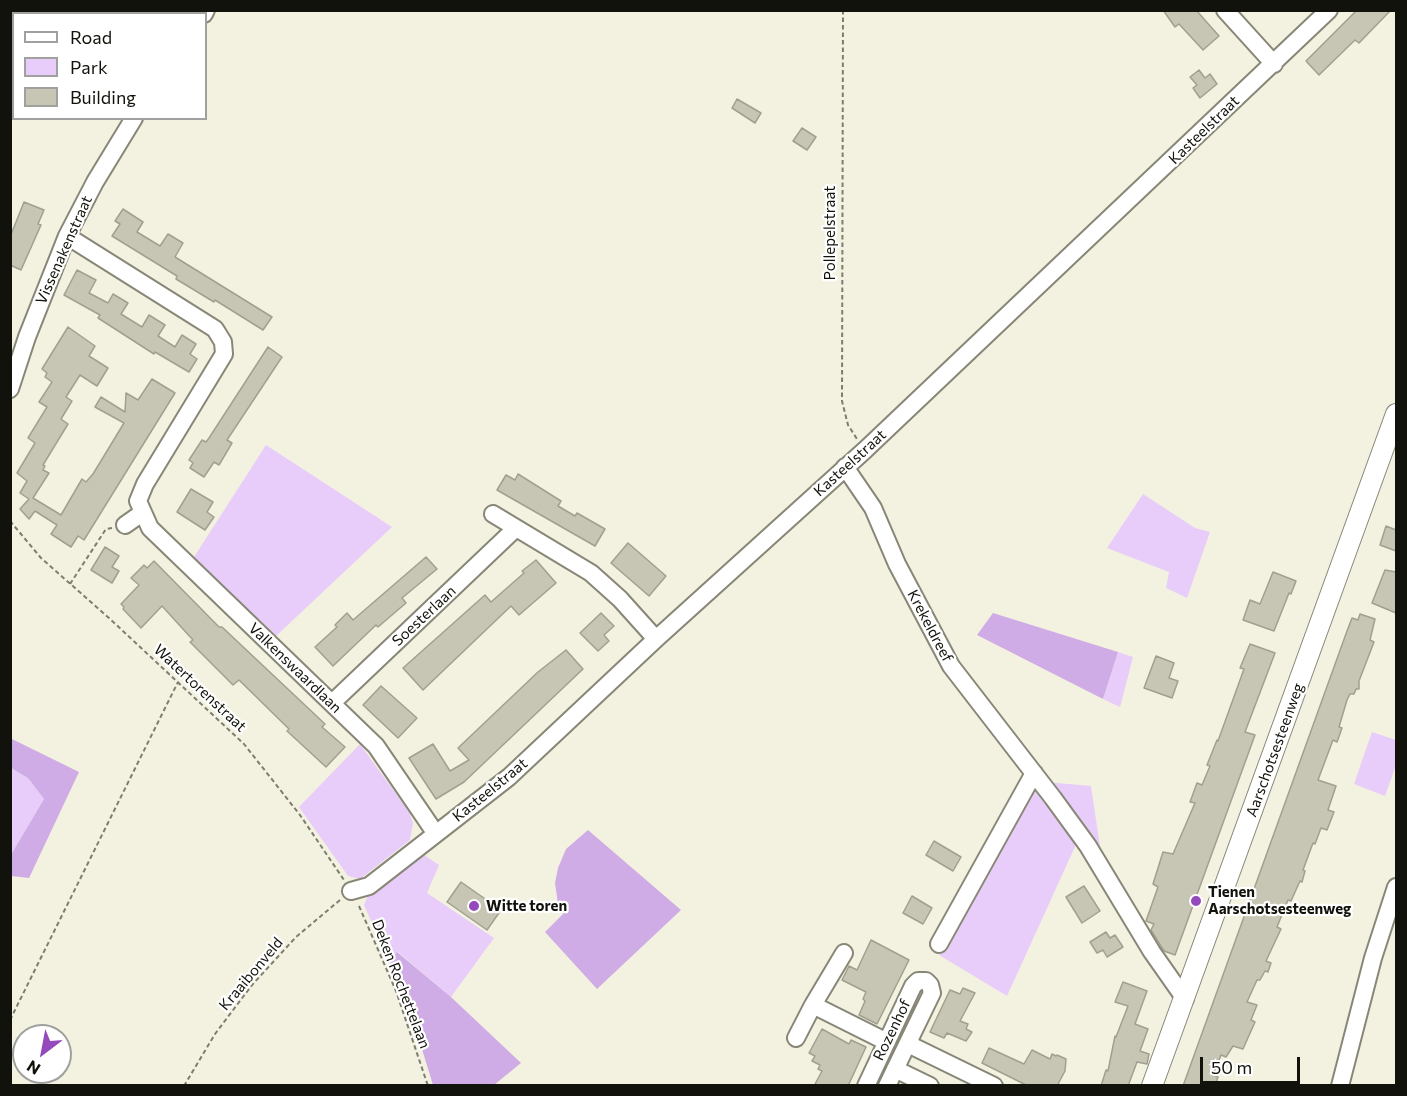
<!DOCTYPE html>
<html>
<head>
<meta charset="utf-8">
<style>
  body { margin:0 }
  #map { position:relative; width:1407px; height:1096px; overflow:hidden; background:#f3f2e0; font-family:Commissioner,sans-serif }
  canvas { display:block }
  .frame { position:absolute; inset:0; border:12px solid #12120c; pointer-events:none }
  .legend { position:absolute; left:12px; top:12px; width:195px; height:108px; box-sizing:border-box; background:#fff; border:2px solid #a0a09e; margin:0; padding:8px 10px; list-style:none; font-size:18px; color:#12120c }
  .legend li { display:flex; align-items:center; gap:12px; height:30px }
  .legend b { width:30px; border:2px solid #a0a09e }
  .north { position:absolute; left:12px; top:1024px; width:60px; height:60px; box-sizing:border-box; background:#fff; border:2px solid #a0a09e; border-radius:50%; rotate:212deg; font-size:16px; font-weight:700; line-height:24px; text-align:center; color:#12120c }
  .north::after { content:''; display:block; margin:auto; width:21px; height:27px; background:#954abc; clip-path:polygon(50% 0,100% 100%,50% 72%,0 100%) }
  .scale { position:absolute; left:1200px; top:1057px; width:100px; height:27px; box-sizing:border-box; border:3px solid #12120c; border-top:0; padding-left:8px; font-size:18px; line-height:21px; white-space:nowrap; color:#12120c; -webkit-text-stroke:4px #fff; paint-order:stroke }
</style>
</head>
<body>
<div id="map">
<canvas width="1407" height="1096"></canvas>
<div class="frame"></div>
<ul class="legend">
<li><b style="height:8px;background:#fff"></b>Road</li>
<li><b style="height:16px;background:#e8ccf9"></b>Park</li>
<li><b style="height:16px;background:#c7c6b5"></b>Building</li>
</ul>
<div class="north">N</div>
<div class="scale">50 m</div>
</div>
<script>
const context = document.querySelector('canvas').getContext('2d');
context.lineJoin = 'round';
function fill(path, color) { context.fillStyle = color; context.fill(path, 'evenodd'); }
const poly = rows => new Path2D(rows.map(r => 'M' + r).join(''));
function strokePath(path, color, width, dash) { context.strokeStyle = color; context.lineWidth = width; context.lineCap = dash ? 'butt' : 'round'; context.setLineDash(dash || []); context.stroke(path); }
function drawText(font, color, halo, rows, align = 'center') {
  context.font = font + ' Commissioner,sans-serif'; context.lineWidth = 4.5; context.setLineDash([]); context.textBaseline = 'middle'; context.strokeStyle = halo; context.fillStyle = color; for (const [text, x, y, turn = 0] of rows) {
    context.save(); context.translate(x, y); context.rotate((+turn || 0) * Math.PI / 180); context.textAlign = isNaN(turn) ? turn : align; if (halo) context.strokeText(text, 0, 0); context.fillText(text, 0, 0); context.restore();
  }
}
fill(poly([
  [266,445,392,527,276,636,194,557],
  [1143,494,1195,528,1210,532,1187,598,1166,588,1169,572,1107,548],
  [1118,652,1133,657,1120,707,1103,699],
  [1372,732,1396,740,1396,765,1385,796,1354,784],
  [360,744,409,812,413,823,410,840,360,879,348,876,299,807],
  [11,768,28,778,44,799,12,853,11,860],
  [1034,782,1078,840,1007,996,939,955],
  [1045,782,1091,786,1100,847,1099,853],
  [421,853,439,865,427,893,494,938,451,997,398,952,389,962,364,905,368,896]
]), '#e8ccf9');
fill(poly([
  [993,613,1118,652,1103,699,977,635],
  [10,738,79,772,29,878,11,876,11,860,12,853,44,799,28,778,11,768],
  [588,830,681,910,597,989,545,932,563,914,558,904,555,883,558,868,566,849],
  [397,952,451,997,521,1063,494,1085,433,1085,413,1020,389,962]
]), '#cface5');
const building = poly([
  [1163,10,1196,10,1219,36,1203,50,1179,24,1175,27,1163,10],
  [1357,10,1391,10,1359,43,1355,40,1319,75,1306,61,1357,10],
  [1199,70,1205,78,1210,74,1217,84,1200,98,1193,88,1197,85,1190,77,1199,70],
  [737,99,761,113,755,123,732,108,737,99],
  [802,128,816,137,807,150,793,141,802,128],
  [24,202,44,210,38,224,41,225,21,270,10,265,10,237,24,202],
  [123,209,143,222,137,232,160,246,168,234,183,243,175,257,272,317,263,330,215,300,214,302,176,279,177,276,112,236,120,224,115,221,123,209],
  [77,270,96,280,89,293,108,303,113,294,128,303,121,314,142,327,149,315,165,325,158,336,175,347,182,335,196,344,190,354,197,359,189,372,155,352,154,354,98,318,100,315,64,295,77,270],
  [68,327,95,346,89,356,108,368,97,386,80,375,66,397,72,401,61,419,68,424,43,465,45,466,43,470,49,473,33,498,61,515,82,479,86,482,93,474,124,423,95,407,101,397,125,412,126,393,138,400,152,379,175,393,84,540,78,536,71,547,51,534,57,525,35,511,29,519,20,509,29,499,20,493,27,481,17,473,35,443,28,438,47,407,39,402,52,382,45,377,47,373,42,369,68,327],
  [268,347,282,357,227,440,232,443,219,465,214,462,204,477,190,468,193,463,189,460,202,440,206,442,209,438,268,347],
  [518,474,561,501,558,506,575,516,577,513,605,529,595,546,497,490,506,475,515,480,518,474],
  [191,489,213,502,207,512,214,517,205,530,177,512,191,489],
  [1386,526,1396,530,1396,551,1380,545,1386,526],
  [628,543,666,576,649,596,611,563,628,543],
  [105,547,119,556,112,567,119,571,112,583,91,570,105,547],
  [426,557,437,569,402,598,406,603,378,627,376,625,333,666,315,647,337,627,335,625,347,613,353,620,426,557],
  [536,560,556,583,519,615,511,606,423,690,403,668,485,595,491,602,524,573,522,571,536,560],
  [154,561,219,627,222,627,325,724,322,727,345,747,326,767,287,731,289,729,239,680,233,685,190,642,193,640,162,606,141,628,123,609,124,607,121,604,139,585,131,578,144,565,147,568,154,561],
  [1385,570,1396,572,1396,613,1372,603,1385,570],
  [1273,572,1296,581,1291,594,1289,593,1274,631,1243,620,1250,600,1260,604,1273,572],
  [601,613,614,626,604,635,609,641,598,651,580,633,601,613],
  [1360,614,1375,619,1370,640,1374,642,1359,681,1359,689,1356,689,1354,694,1350,694,1347,700,1339,727,1342,728,1337,742,1333,740,1318,780,1336,786,1328,810,1334,812,1327,830,1321,828,1315,844,1313,843,1303,870,1305,871,1302,882,1300,881,1291,901,1288,900,1277,927,1281,929,1266,961,1271,963,1268,972,1265,971,1260,980,1257,980,1247,1002,1257,1005,1251,1020,1255,1022,1243,1049,1233,1046,1226,1057,1221,1055,1213,1075,1218,1077,1215,1086,1183,1086,1347,631,1352,618,1358,620,1360,614],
  [1250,644,1275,653,1245,732,1255,735,1175,955,1164,951,1151,930,1154,924,1146,921,1158,887,1153,884,1163,852,1173,854,1195,803,1190,802,1197,783,1202,785,1210,766,1207,765,1217,740,1218,741,1244,669,1240,668,1250,644],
  [566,650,583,669,464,782,436,799,409,758,433,744,450,771,469,760,458,748,538,672,566,650],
  [1156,656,1174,663,1169,678,1178,681,1172,698,1144,688,1156,656],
  [381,686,417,718,398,738,363,705,381,686],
  [934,841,961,857,953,871,926,855,934,841],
  [461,882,501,910,487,930,447,902,461,882],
  [1084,886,1100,911,1082,923,1066,897,1084,886],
  [912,896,932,908,923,924,903,913,912,896],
  [1106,932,1110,938,1115,935,1123,947,1107,957,1103,950,1097,953,1090,942,1106,932],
  [871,940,909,960,877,1024,859,1015,865,1001,863,999,866,992,842,980,849,966,857,970,871,940],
  [1123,982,1147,991,1135,1024,1148,1029,1140,1051,1149,1054,1147,1064,1137,1062,1128,1086,1101,1086,1106,1070,1108,1071,1115,1036,1116,1037,1128,1006,1115,1002,1123,982],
  [963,988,975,993,960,1021,968,1024,966,1029,972,1032,966,1041,947,1033,944,1038,930,1032,950,990,960,994,963,988],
  [822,1029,849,1044,851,1040,866,1047,848,1086,814,1086,822,1071,818,1069,820,1065,812,1061,815,1056,809,1053,822,1029],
  [989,1048,1024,1064,1032,1050,1050,1059,1052,1054,1056,1056,1057,1055,1066,1059,1065,1071,1057,1086,1028,1086,982,1063,989,1048]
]);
fill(building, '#c7c6b5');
strokePath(building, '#a1a08f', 1.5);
const minor = poly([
  [1225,10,1274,64],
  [204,14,206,10],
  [67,236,215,329,223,342,224,354,145,484,138,501,150,528,376,746,436,834],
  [10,389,27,337,67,236,95,182,134,118],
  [845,467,873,508,897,564,951,666,1053,798,1088,846,1152,952,1185,999],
  [493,514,591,573,620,599,656,639],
  [125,525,142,513],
  [332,703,516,528],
  [351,891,369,886,509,777,656,639,865,450,1329,10],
  [939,944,1034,773],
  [844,953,813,1005,887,1042],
  [796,1038,813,1005],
  [908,1044,994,1086],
  [895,1069,930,1086],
  [866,1086,913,986,918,981,926,981,930,985,932,993,887,1086],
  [1340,1086,1373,958,1396,887]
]);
const major = poly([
  [1152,1086,1396,414]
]);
strokePath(minor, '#888777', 20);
strokePath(major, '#888777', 22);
strokePath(poly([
  [843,10,842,401,848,425,857,439],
  [10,521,41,558,109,618,244,744,300,815,344,880],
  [70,584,106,529,112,528],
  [359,906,396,991,428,1086],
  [10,1020,178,682],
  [184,1086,215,1034,252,985,296,937,340,900]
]), '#7e7d71', 2, [4.5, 3]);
strokePath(minor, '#fff', 16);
strokePath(major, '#fff', 20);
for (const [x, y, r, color] of [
  [1196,901,6,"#954abc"],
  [474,906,6,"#954abc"]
]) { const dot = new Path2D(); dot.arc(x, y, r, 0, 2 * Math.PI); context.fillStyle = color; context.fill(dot); strokePath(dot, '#fff', 2); }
drawText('15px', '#12120c', '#fff', [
  ["Kasteelstraat",1204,130,-44],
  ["Pollepelstraat",830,233,-90],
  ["Vissenakenstraat",64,250,-66],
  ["Kasteelstraat",850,463,-42],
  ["Soesterlaan",424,616,-43],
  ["Krekeldreef",930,626,62],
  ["Valkenswaardlaan",295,668,44],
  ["Watertorenstraat",200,688,43],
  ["Aarschotsesteenweg",1275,750,-70],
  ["Kasteelstraat",490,790,-39],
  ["Kraaibonveld",251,974,-50],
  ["Deken Rochettelaan",401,984,69],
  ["Rozenhof",892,1030,-64]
]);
drawText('bold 15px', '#12120c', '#fff', [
  ["Tienen",1208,892],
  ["Aarschotsesteenweg",1208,909],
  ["Witte toren",486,906]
], 'left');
</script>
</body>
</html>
